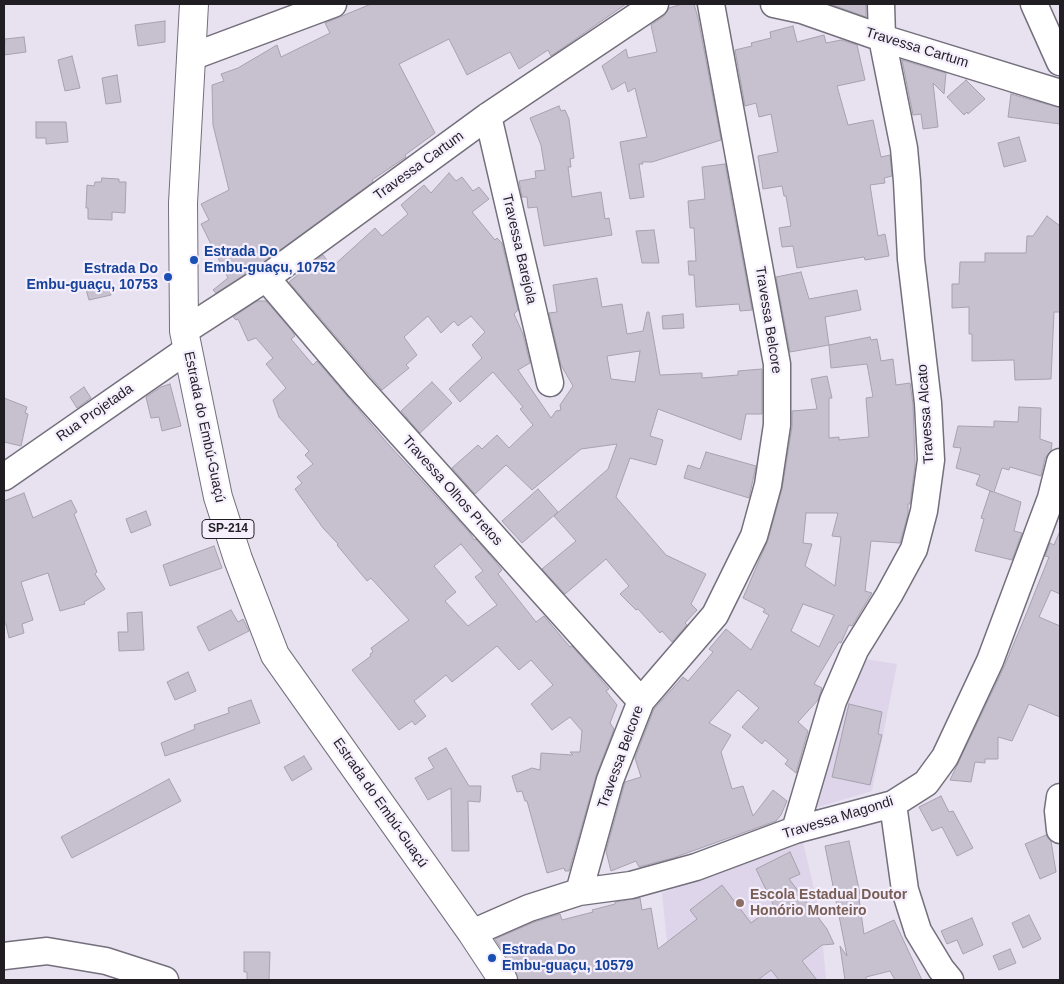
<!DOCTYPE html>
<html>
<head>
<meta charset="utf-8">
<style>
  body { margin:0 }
  #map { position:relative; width:1064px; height:984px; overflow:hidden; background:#e7e1f0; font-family:Helvetica,sans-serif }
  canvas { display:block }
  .frame { position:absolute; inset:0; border:5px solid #201e23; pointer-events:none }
</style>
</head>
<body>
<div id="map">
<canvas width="1064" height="984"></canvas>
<div class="frame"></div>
</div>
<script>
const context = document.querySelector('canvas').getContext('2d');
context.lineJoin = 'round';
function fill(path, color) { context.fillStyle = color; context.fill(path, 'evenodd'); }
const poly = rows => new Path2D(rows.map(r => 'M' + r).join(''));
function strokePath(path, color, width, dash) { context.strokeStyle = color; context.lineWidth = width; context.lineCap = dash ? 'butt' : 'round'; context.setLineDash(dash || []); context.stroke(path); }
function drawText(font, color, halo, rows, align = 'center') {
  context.font = font + ' Helvetica,sans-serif'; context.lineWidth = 4.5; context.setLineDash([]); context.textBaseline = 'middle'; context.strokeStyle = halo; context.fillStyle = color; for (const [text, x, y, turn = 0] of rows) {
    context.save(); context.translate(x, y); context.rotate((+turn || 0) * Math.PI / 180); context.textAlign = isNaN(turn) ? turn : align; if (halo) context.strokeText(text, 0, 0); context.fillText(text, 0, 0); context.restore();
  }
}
fill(poly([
  [858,658,897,664,872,791,815,808],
  [802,838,820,914,826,980,671,980,662,893]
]), '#ded5ea');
const building = poly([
  [371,4,626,4,551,56,548,50,519,69,510,52,467,75,449,39,399,64,435,133,405,155,406,157,372,180,373,182,258,266,216,293,213,290,228,278,201,224,209,220,201,204,229,190,213,125,212,85,224,81,221,74,238,68,277,45,281,57,330,33,325,23,371,4],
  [682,4,694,4,698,18,721,140,652,162,642,162,643,164,639,164,644,197,630,199,620,142,647,137,635,88,628,92,625,82,612,90,602,66,626,49,628,58,657,52,651,25,664,16,669,8,682,4],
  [830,4,866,4,866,17,830,4],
  [165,21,165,42,138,46,135,25,165,21],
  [793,26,797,42,824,35,826,43,841,40,857,45,865,80,837,86,848,125,873,120,881,157,890,155,892,176,884,178,885,183,870,185,878,236,885,234,889,256,865,260,864,257,797,268,793,246,782,247,779,228,791,226,786,196,784,196,782,186,763,189,758,156,778,152,771,114,759,117,756,103,745,106,735,50,752,46,751,43,771,38,770,32,793,26],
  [24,37,26,52,4,55,5,39,24,37],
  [72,56,80,88,65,91,58,60,72,56],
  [902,60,946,73,944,94,933,83,938,127,923,129,921,114,913,115,902,60],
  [117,75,121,102,106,104,102,78,117,75],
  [966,80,985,99,968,114,967,112,964,115,947,97,966,80],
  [1011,94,1060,108,1060,124,1008,117,1011,94],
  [559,106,561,111,565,110,569,119,574,158,570,159,571,167,568,167,572,197,601,192,605,219,609,218,612,235,544,246,537,207,528,208,527,197,522,197,519,181,536,178,535,171,545,170,541,145,530,118,559,106],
  [36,122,66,122,68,142,46,144,46,138,36,138,36,122],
  [1019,137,1026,161,1004,167,998,143,1019,137],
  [725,164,752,310,740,311,739,304,696,307,694,275,689,275,688,261,696,261,694,228,690,228,688,201,705,199,702,167,725,164],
  [449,173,456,181,462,177,473,191,479,187,489,199,472,212,495,240,497,238,502,243,518,310,514,314,523,334,530,363,518,370,551,418,556,411,561,410,560,405,573,386,561,365,549,313,557,312,553,285,597,278,602,307,622,304,627,334,643,331,647,312,649,312,660,375,702,373,702,378,738,375,738,371,762,369,762,414,746,414,741,440,658,409,650,436,663,440,656,465,630,458,616,497,666,555,706,574,691,604,697,610,685,623,687,625,672,642,662,631,660,633,638,609,636,610,620,594,629,586,606,559,565,594,542,569,576,541,554,516,608,469,617,444,581,449,532,490,506,465,475,494,452,468,478,445,482,449,497,435,509,448,533,425,520,409,523,407,493,372,460,402,449,389,482,358,472,345,485,332,471,316,458,326,454,321,441,333,428,316,404,337,417,355,406,365,409,368,382,390,289,282,323,255,332,267,375,228,382,236,408,214,401,205,424,185,431,193,449,173],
  [640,351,635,382,611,379,607,356,640,351],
  [102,178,119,179,119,182,126,182,125,213,112,212,112,220,88,219,88,208,86,208,87,185,94,186,95,182,101,182,102,178],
  [1047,216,1060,226,1060,312,1054,312,1051,379,1015,380,1014,360,972,361,972,334,969,334,969,307,952,308,952,284,959,284,960,262,985,262,985,253,1026,253,1027,236,1033,236,1047,216],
  [654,230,659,263,642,263,636,231,654,230],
  [801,272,809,299,857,290,861,310,825,317,829,345,790,352,776,277,801,272],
  [108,281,111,295,89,300,85,286,108,281],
  [257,301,266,301,292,331,295,336,291,339,313,365,317,361,388,444,470,533,474,540,476,539,494,560,502,570,498,574,536,622,544,616,570,647,572,646,609,689,606,691,617,705,610,723,614,729,596,776,569,871,565,871,564,868,547,873,527,801,525,801,522,791,517,792,512,776,532,768,540,770,541,753,573,755,570,752,580,752,582,731,570,717,552,730,531,704,553,685,531,660,519,670,497,646,452,682,446,675,414,701,426,716,415,725,412,721,399,730,352,670,371,656,370,654,373,652,371,648,409,620,371,578,367,581,337,545,338,544,323,528,295,489,302,483,297,477,313,464,305,455,309,451,279,417,273,400,286,388,266,364,273,358,256,338,248,341,238,319,236,320,233,317,257,301],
  [461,544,483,571,475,577,497,605,468,626,445,601,456,592,434,566,461,544],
  [683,314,684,328,663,329,662,316,683,314],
  [870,337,871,340,877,339,881,361,893,359,896,385,910,383,913,404,915,465,910,504,908,504,908,514,900,543,871,541,865,591,872,593,852,626,849,625,841,643,839,642,814,684,822,688,818,700,798,722,808,731,796,773,785,764,788,760,765,740,762,744,742,727,759,708,738,690,709,723,731,735,721,752,732,789,743,786,753,816,773,790,787,801,781,815,776,821,673,858,639,867,636,861,611,871,606,851,625,782,641,777,635,758,654,709,683,677,688,681,713,652,709,649,726,629,751,650,769,615,763,612,765,609,743,598,768,540,782,489,792,427,792,411,817,409,811,379,827,376,832,398,829,398,829,438,839,437,839,440,869,437,866,398,873,397,867,364,831,368,829,345,870,337],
  [806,513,838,513,832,536,841,537,835,586,805,566,812,544,803,543,806,513],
  [803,604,834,615,819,647,791,631,803,604],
  [432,382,452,403,420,433,401,411,432,382],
  [170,384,181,426,162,431,159,417,151,418,146,397,161,387,170,384],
  [84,387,91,398,77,408,70,397,84,387],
  [4,398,27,407,25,413,28,414,21,446,4,442,4,398],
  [1019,407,1041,408,1040,439,1052,443,1051,451,1045,458,1041,476,1010,467,1009,470,1002,468,994,492,1021,502,1014,531,1022,533,1012,560,975,551,984,519,981,518,990,491,993,492,976,485,980,475,956,468,961,448,953,447,958,426,994,427,994,421,1018,422,1019,407],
  [706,452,756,466,749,498,684,478,688,465,700,469,706,452],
  [538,489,558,512,522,543,502,521,538,489],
  [24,493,33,518,71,500,77,512,74,514,97,572,95,574,105,589,84,602,85,604,60,611,48,573,21,582,33,620,22,624,24,633,9,638,6,624,4,624,4,501,24,493],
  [146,511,151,525,131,533,126,519,146,511],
  [1060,531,1060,594,1051,590,1039,617,1060,626,1060,717,1029,704,1012,741,998,737,998,759,985,759,985,763,975,762,971,782,950,780,1004,667,1027,612,1049,557,1045,556,1050,543,1054,545,1060,531],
  [214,546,222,568,170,586,163,565,214,546],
  [231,610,238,622,243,619,249,631,209,651,197,627,231,610],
  [142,612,144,650,119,651,118,632,128,632,127,613,142,612],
  [188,672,196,691,175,700,167,682,188,672],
  [251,700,260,723,165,756,161,743,195,729,194,725,229,713,228,708,251,700],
  [849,704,882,712,878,734,882,735,870,785,832,777,849,704],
  [446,748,469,786,481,786,480,802,468,801,469,851,452,851,451,788,428,800,415,778,434,768,428,758,446,748],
  [304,756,312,769,292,781,284,767,304,756],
  [169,779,181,801,72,858,61,837,169,779],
  [941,796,949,812,953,811,973,848,957,856,942,827,932,831,919,807,941,796],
  [1046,835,1051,841,1056,872,1040,879,1025,844,1046,835],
  [849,841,861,899,859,899,864,934,894,920,922,980,895,980,890,971,866,977,866,980,845,980,840,946,847,956,825,846,849,841],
  [790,852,800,874,789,879,827,929,834,944,822,945,802,961,817,980,779,980,771,970,758,980,518,980,516,971,495,939,534,922,560,914,562,920,593,912,592,910,615,904,615,902,640,898,642,910,651,908,658,949,697,919,690,910,722,885,751,923,774,906,756,869,790,852],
  [1029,915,1041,939,1023,948,1012,923,1029,915],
  [972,918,983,945,963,954,957,940,947,944,941,931,972,918],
  [1010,949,1016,963,999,970,993,956,1010,949],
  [244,952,270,952,269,980,247,980,247,972,244,972,244,952]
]);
fill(building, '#c7c1cf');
strokePath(building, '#a7a1af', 1);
const minor = poly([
  [774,4,802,10,882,38,1060,93],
  [1034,4,1060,62],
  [191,57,333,4],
  [488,116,550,383],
  [266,278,358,386,641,701],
  [184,331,266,278,488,116,655,4],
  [4,477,187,350],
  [1060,797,1058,811,1060,830],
  [893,804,905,890,918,931,941,969,950,980],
  [795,830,833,701,855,650,889,595,914,549,924,511,931,460,928,403,911,259,907,181,904,148,882,38,881,4],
  [579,892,610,780,641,701,715,615,754,536,768,485,777,425,777,364,711,4],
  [472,933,529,908,579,892,631,885,696,867,795,830,893,804,926,783,945,757,990,661,1051,498,1060,462],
  [4,956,47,951,106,961,165,980]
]);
const major = poly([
  [194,4,183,203,184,331,218,497,238,559,275,655,472,933,503,980]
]);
strokePath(minor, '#746f7c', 29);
strokePath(major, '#746f7c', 30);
strokePath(minor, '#fff', 26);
strokePath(major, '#fff', 28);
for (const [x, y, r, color] of [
  [194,260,5,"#1a4fb4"],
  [168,277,5,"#1a4fb4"],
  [740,903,5,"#8d6e63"],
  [492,958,5,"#1a4fb4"]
]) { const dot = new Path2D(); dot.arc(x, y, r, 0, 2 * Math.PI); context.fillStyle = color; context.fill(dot); strokePath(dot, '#f4eefd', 2); }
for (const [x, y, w] of [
  [228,529,52]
]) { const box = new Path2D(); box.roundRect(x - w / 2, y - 9.5, w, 19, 4); context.fillStyle = '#f4eefd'; context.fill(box); strokePath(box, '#201e23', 1); }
drawText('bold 12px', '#201e23', null, [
  ["SP-214",228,529]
]);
drawText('14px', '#201e23', '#f4eefd', [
  ["Travessa Cartum",917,48,17],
  ["Travessa Cartum",419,166,-36],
  ["Travessa Barejola",519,249,77],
  ["Travessa Belcore",768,320,81],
  ["Rua Projetada",95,413,-35],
  ["Travessa Alcato",926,414,-94],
  ["Estrada do Embú-Guaçú",204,427,78],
  ["Travessa Olhos Pretos",452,491,48],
  ["Travessa Belcore",621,757,-70],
  ["Estrada do Embú-Guaçú",380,803,55],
  ["Travessa Magondi",838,818,-17]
]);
drawText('bold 14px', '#164399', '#f4eefd', [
  ["Estrada Do",204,252],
  ["Embu-guaçu, 10752",204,268],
  ["Estrada Do",158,269,"right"],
  ["Embu-guaçu, 10753",158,285,"right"],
  ["Estrada Do",502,950],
  ["Embu-guaçu, 10579",502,966]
], 'left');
drawText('bold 14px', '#785e54', '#f4eefd', [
  ["Escola Estadual Doutor",750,895],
  ["Honório Monteiro",750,911]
], 'left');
</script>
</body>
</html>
